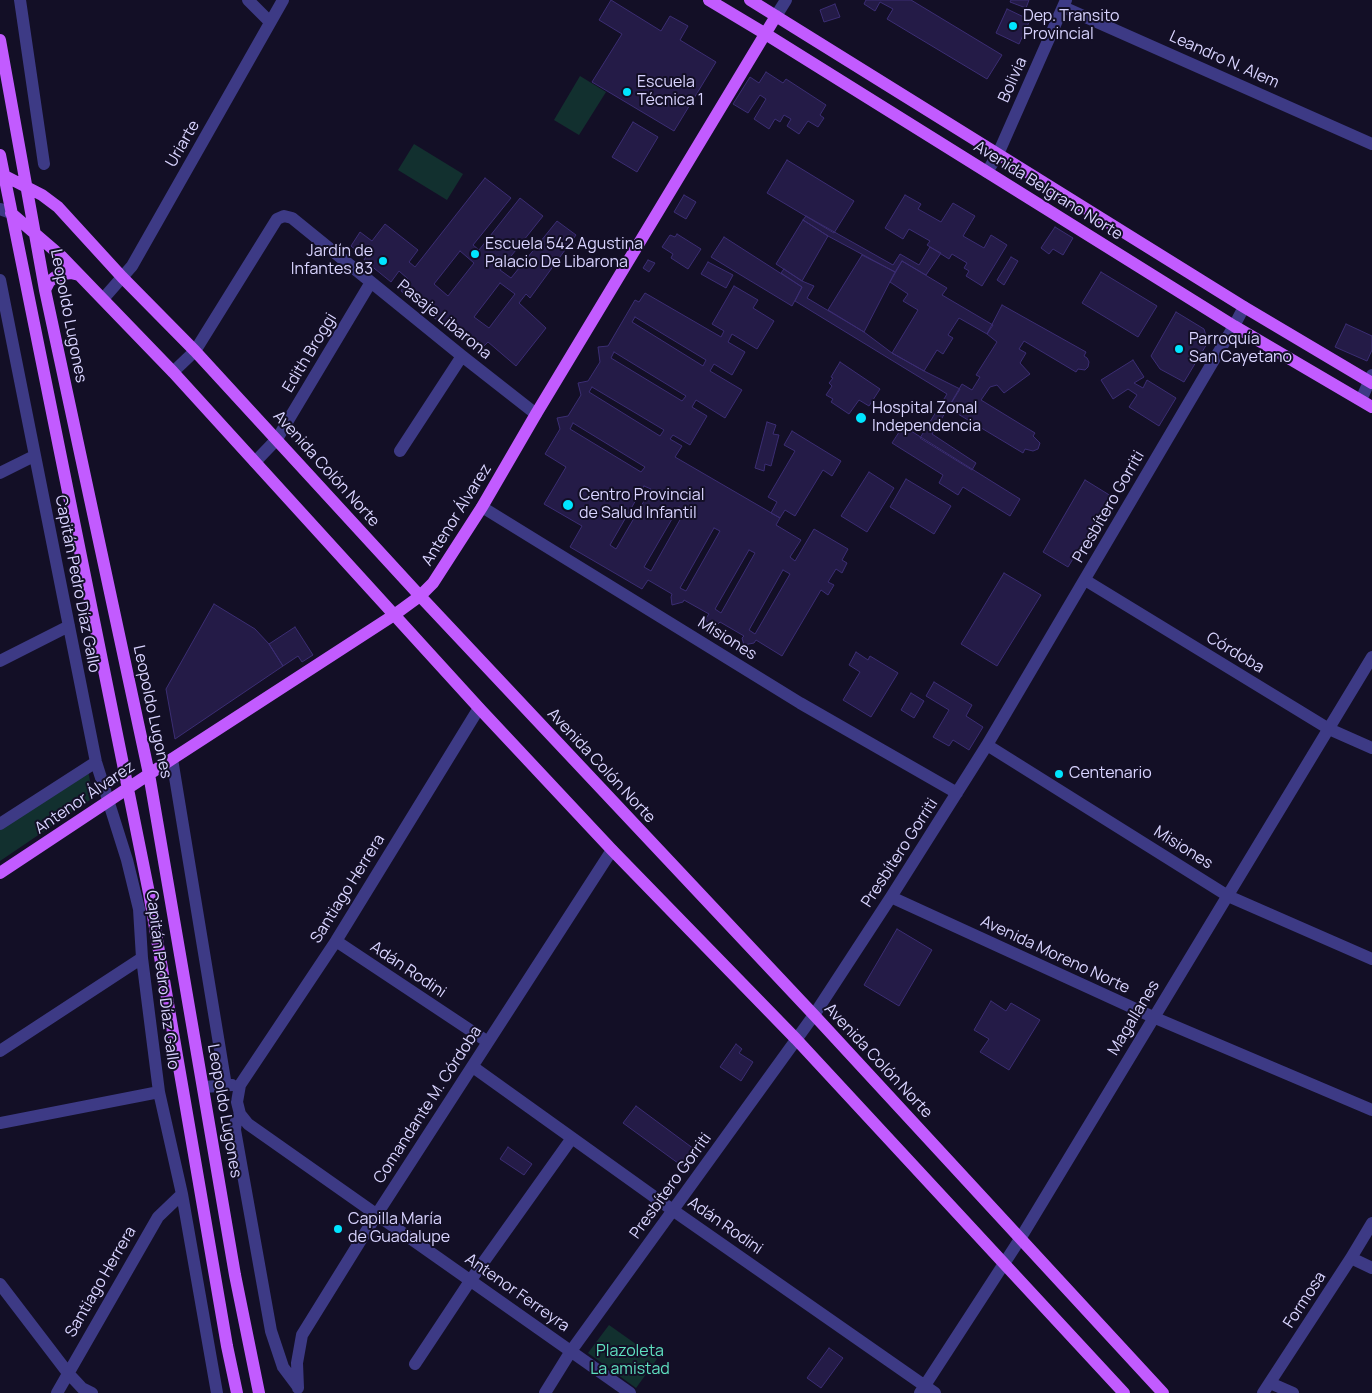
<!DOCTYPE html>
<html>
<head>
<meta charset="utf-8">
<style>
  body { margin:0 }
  canvas { display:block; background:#130f26 }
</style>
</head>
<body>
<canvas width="1372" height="1393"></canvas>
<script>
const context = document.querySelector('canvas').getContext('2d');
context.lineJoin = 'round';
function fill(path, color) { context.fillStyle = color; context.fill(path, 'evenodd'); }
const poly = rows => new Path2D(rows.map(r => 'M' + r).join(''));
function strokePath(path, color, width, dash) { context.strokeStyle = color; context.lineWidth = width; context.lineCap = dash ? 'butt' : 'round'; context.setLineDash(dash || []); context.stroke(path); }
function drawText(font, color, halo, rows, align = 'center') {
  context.font = font + ' Manrope,sans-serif'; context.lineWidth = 4; context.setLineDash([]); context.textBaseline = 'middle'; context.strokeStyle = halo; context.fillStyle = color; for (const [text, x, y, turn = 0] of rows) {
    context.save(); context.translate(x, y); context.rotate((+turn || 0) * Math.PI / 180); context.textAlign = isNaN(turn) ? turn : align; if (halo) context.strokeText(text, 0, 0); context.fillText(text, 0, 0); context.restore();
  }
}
fill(poly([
  [580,76,606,92,579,135,554,120],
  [414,144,463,174,447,200,398,170],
  [88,770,93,798,0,861,0,828],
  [609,1325,657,1359,636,1388,588,1353]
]), '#12302f');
const building = poly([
  [611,0,661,31,670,16,688,26,680,40,716,62,674,131,592,82,622,34,599,20,611,0],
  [866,0,911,0,1002,55,987,79,887,19,893,9,880,2,875,11,864,4,866,0],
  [1011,0,1029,0,1026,8,1010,2,1011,0],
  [835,4,840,17,824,22,820,10,835,4],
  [1007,9,1030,20,1019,44,996,33,1007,9],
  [766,72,783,83,786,79,826,105,820,115,824,118,818,127,808,121,799,134,787,126,791,119,784,115,780,122,775,119,769,129,754,119,766,99,760,95,748,113,733,104,750,77,759,83,766,72],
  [633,122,658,137,637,172,612,157,633,122],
  [787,160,854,201,834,233,767,193,787,160],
  [485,178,511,198,473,245,479,250,520,198,543,216,500,270,511,278,557,221,576,235,530,298,526,294,519,303,546,328,516,366,488,342,484,346,469,334,463,341,401,291,408,279,399,271,391,282,364,260,372,247,369,246,362,255,351,246,360,232,372,241,385,224,418,250,409,262,415,267,485,178],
  [460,251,474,263,448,296,434,284,460,251],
  [500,283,515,294,489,328,474,317,500,283],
  [684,195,696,202,686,219,674,212,684,195],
  [905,195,921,204,918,209,941,222,953,203,975,216,963,236,984,248,991,235,1007,245,982,286,966,276,969,271,964,268,967,263,952,254,949,259,927,245,930,241,909,229,903,239,885,228,905,195],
  [806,216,893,265,900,254,919,265,930,247,941,253,926,275,902,261,895,272,828,236,803,220,806,216],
  [803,220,828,236,802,281,776,264,803,220],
  [1055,227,1073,238,1063,255,1053,249,1049,254,1041,248,1055,227],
  [677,234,701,249,688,269,671,258,673,254,662,247,670,235,675,237,677,234],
  [724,237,802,287,792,306,711,257,724,237],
  [862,255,895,272,864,332,828,310,862,255],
  [1011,257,1018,261,1004,285,997,280,1011,257],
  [648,260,655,263,649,272,643,268,648,260],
  [902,261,947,288,942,295,993,325,987,334,959,318,948,335,953,338,943,354,937,350,924,371,892,353,918,310,903,301,908,294,890,282,902,261],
  [708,262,733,275,726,288,701,274,708,262],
  [784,269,802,281,814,286,807,298,864,332,892,353,924,371,960,389,932,434,976,463,972,470,920,438,947,394,795,301,802,287,781,273,784,269],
  [1101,272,1157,306,1138,337,1082,303,1101,272],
  [734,286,758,300,753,308,774,321,757,349,732,334,728,342,745,352,732,375,714,364,710,371,742,390,725,418,696,400,692,407,707,416,690,445,673,435,670,439,682,446,675,457,780,518,776,525,801,540,790,557,795,561,814,529,848,549,842,560,847,563,842,573,836,569,828,582,834,585,828,595,821,590,782,656,756,640,754,643,744,645,742,638,744,636,720,622,718,624,708,625,706,618,709,614,684,600,683,602,672,605,671,597,672,594,648,580,642,589,570,547,582,526,544,504,566,467,545,454,560,429,557,418,568,416,581,395,578,383,588,381,600,362,598,347,608,346,635,300,639,302,645,293,721,337,724,331,712,324,734,286],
  [635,317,706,360,703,366,632,322,635,317],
  [614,352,686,396,682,401,611,358,614,352],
  [592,387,664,430,660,436,589,392,592,387],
  [573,423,645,467,641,472,570,429,573,423],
  [644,486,651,489,616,549,610,545,644,486],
  [679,507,685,511,651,571,644,567,679,507],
  [714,528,720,531,686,591,680,588,714,528],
  [749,550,755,553,721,613,715,609,749,550],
  [783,570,790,574,755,634,749,630,783,570],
  [1002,305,1086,352,1084,356,1087,358,1089,362,1088,367,1085,370,1078,369,1076,372,1024,341,1019,349,1026,353,1020,363,1030,374,1004,393,997,385,990,387,981,400,1035,433,1033,436,1040,443,1038,449,1033,451,1025,449,1023,453,948,408,962,384,972,390,980,377,976,375,997,342,987,334,1002,305],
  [1176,312,1204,329,1208,342,1184,382,1160,369,1151,356,1176,312],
  [1346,324,1372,336,1372,350,1367,361,1335,347,1346,324],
  [1133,360,1144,377,1134,383,1143,388,1147,380,1176,398,1159,426,1129,407,1137,395,1128,389,1113,399,1101,380,1133,360],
  [840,362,880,389,869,406,859,400,849,414,831,402,833,399,826,395,832,386,829,383,833,378,831,377,840,362],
  [767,422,776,425,773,434,779,435,771,466,765,464,764,471,755,468,767,422],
  [903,426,1020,499,1010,516,963,487,958,495,939,483,943,475,892,443,903,426],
  [792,431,841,461,832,476,823,470,795,516,785,510,780,518,771,513,777,502,768,497,795,451,784,445,792,431],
  [869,472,894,488,867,532,841,516,869,472],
  [906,479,951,506,934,534,890,507,906,479],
  [1085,480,1111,496,1068,567,1043,552,1085,480],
  [1004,573,1041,595,997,666,961,644,1004,573],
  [214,604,255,629,269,644,283,666,175,739,166,689,214,604],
  [295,627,313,655,302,662,298,656,283,666,269,644,295,627],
  [856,652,868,660,870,656,898,673,871,717,843,700,860,672,849,665,856,652],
  [934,682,972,705,966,716,983,727,969,750,953,740,949,746,933,737,949,710,926,696,934,682],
  [911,693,924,701,914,718,901,710,911,693],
  [897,929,932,950,899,1006,864,985,897,929],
  [991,1001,1006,1011,1011,1003,1040,1020,1009,1070,980,1052,989,1039,974,1030,991,1001],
  [736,1044,742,1049,739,1053,753,1062,741,1081,720,1067,736,1044],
  [636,1106,694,1149,682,1166,623,1123,636,1106],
  [508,1147,532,1164,524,1175,500,1159,508,1147],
  [829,1348,843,1358,821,1388,807,1378,829,1348]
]);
fill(building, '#241b47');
strokePath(building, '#3b2d73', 1);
strokePath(poly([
  [20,0,44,164],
  [248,0,270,22],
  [1063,7,1372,144],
  [776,16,786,0],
  [987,172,998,154,1066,0],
  [0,209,11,213],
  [0,280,96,762,127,860,139,909,142,958,159,1092,182,1194,217,1393],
  [103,299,132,266,283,0],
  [173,372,195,351,277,219,284,216,292,218,462,356,536,414],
  [1361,400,1372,375],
  [400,451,462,356],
  [255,462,277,439,371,282],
  [0,473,34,456],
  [482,507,800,703,957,793],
  [1085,580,1329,729,1372,748],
  [0,661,69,626],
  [479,708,336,941,240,1085,237,1102,240,1114,248,1124,630,1393],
  [987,745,1228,896,1372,959],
  [172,759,226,1086],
  [0,824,96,762],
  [891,897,1153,1017,1372,1110],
  [336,941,488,1042],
  [0,1051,142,958],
  [473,1067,674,1211,935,1393],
  [204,1087,232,1085],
  [240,1114,236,1121,235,1130,271,1331,283,1367,298,1387],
  [0,1123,159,1092],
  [1351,1258,1372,1268],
  [0,1284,68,1373,82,1388,92,1393],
  [415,1364,470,1281,572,1138],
  [1270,1383,1293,1393],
  [298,1388,297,1363,302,1335,377,1214,612,850],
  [57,1393,158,1217,182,1194],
  [545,1393,571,1351,814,1015,891,897,987,745,1234,326,1244,307],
  [920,1393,1020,1239,1372,657],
  [1263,1393,1351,1258,1372,1223]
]), '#3d3a85', 12);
strokePath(poly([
  [709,0,764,33,1234,326,1372,407],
  [750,0,1244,307,1372,383],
  [0,40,45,290,149,774,235,1275,259,1393],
  [0,155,149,893,227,1346,237,1393],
  [3,175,42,195,58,207,122,277,195,351,420,596,814,1015,1163,1393],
  [11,213,61,256,173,372,479,708,612,850,796,1039,1124,1393],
  [45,290,49,282,55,277,63,274,71,273,79,275],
  [0,873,172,759,394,615,420,596,433,583,482,507,536,414,776,16]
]), '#c25bff', 12);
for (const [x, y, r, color] of [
  [1013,26,5,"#00e5ff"],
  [627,92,5,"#00e5ff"],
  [475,254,5,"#00e5ff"],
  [383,261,5,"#00e5ff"],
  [1179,349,5,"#00e5ff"],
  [861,418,6,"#00e5ff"],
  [568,505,6,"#00e5ff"],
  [1059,774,5,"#00e5ff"],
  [338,1229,5,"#00e5ff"]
]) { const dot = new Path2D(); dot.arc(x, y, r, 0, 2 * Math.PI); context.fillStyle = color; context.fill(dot); strokePath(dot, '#130f26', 2); }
drawText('16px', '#d9d4ff', '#130f26', [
  ["Dep. Transito",1023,17],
  ["Provincial",1023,35],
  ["Escuela",637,83],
  ["Técnica 1",637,101],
  ["Escuela 542 Agustina",485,245],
  ["Palacio De Libarona",485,263],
  ["Jardín de",373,252,"right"],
  ["Infantes 83",373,270,"right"],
  ["Parroquía",1189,340],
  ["San Cayetano",1189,358],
  ["Hospital Zonal",872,409],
  ["Independencia",872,427],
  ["Centro Provincial",579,496],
  ["de Salud Infantil",579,514],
  ["Centenario",1069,774],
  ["Capilla María",348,1220],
  ["de Guadalupe",348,1238]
], 'left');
drawText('16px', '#d9d4ff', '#130f26', [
  ["Leandro N. Alem",1224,60,24],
  ["Bolivia",1013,80,-66],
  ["Uriarte",183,144,-60],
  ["Avenida Belgrano Norte",1048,191,32],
  ["Leopoldo Lugones",68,316,79],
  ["Pasaje Libarona",444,320,39],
  ["Edith Broggi",310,353,-59],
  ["Avenida Colón Norte",326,469,48],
  ["Presbítero Gorriti",1109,507,-60],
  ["Antenor Álvarez",457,515,-58],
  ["Capitán Pedro Díaz Gallo",77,584,79],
  ["Misiones",727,639,32],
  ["Córdoba",1235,653,31],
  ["Leopoldo Lugones",152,712,78],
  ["Avenida Colón Norte",601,766,47],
  ["Antenor Álvarez",85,798,-34],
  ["Misiones",1183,848,32],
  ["Presbítero Gorriti",900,853,-57],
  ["Santiago Herrera",348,889,-58],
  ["Avenida Moreno Norte",1055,955,25],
  ["Adán Rodini",408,970,34],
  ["Capitán Pedro Díaz Gallo",162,980,83],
  ["Magallanes",1134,1018,-59],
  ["Avenida Colón Norte",878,1061,47],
  ["Comandante M. Córdoba",428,1105,-57],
  ["Leopoldo Lugones",224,1111,80],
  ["Presbítero Gorriti",671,1186,-54],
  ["Adán Rodini",725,1226,35],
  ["Santiago Herrera",101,1282,-60],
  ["Antenor Ferreyra",517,1293,35],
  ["Formosa",1305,1300,-57]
]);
drawText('16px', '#5fe0c0', '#130f26', [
  ["Plazoleta",630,1352],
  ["La amistad",630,1370]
]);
</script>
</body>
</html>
